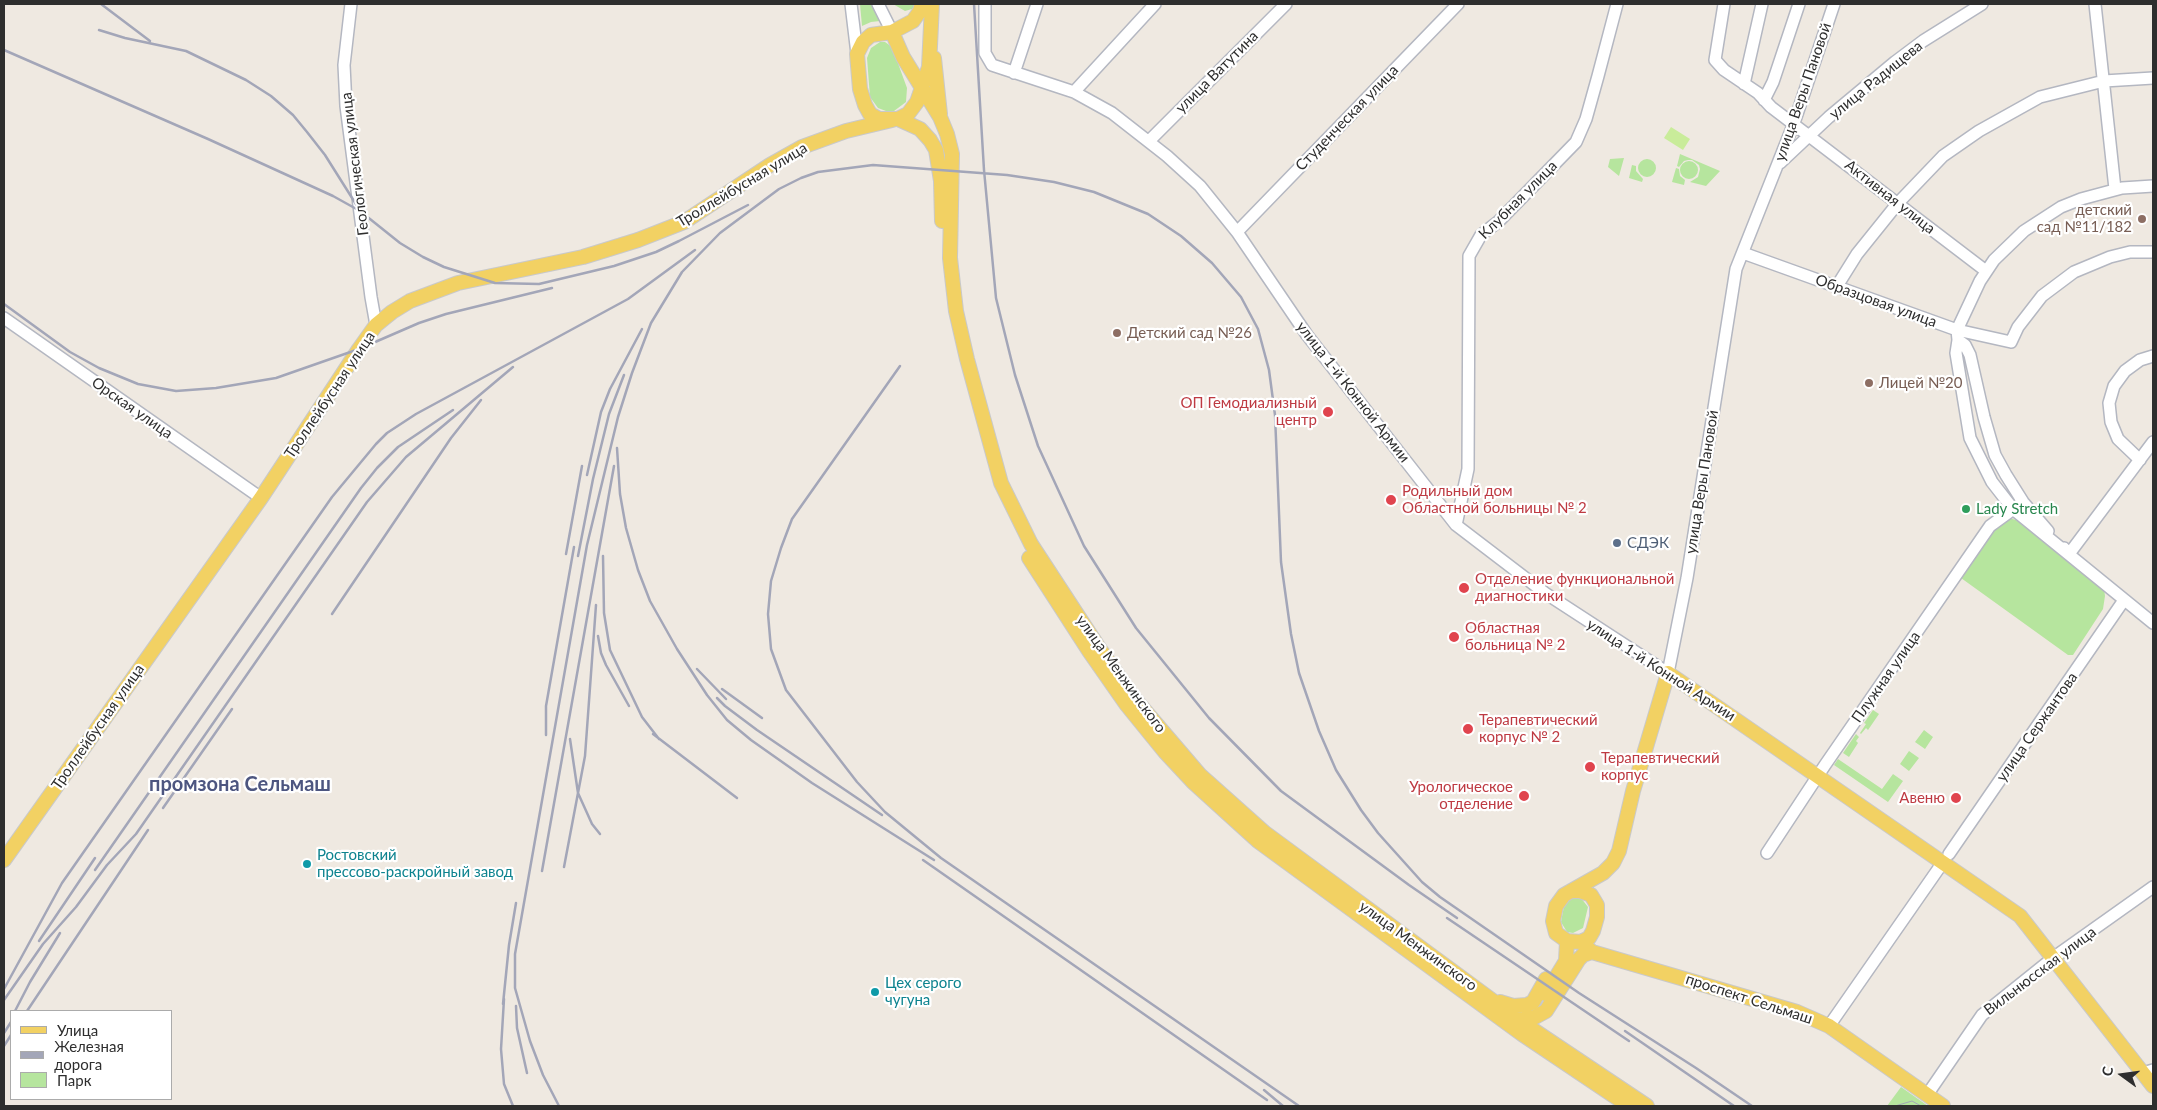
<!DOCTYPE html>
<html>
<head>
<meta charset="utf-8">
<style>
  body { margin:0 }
  #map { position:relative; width:2157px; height:1110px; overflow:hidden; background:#efe9e1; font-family:Lato,sans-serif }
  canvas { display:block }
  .frame { position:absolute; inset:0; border:5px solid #2e2e2e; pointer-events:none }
  .legend { position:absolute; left:10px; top:1010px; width:162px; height:90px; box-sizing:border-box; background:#fff; border:1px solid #ababab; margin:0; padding:6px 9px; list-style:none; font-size:15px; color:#2e2e2e }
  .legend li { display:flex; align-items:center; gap:10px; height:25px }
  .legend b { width:25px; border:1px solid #ababab }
  .north { position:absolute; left:2097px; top:1050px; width:50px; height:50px; -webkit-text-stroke:4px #fff; paint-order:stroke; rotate:284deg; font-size:14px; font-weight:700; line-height:20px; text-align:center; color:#2e2e2e }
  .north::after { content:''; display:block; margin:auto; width:18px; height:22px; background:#2e2e2e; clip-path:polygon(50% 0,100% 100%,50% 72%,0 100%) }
</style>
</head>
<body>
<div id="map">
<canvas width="2157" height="1110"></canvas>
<div class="frame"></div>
<ul class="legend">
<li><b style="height:6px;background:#f2d163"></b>Улица</li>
<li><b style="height:6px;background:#a3a6b8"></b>Железная дорога</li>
<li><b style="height:14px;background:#b6e59e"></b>Парк</li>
</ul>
<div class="north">С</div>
</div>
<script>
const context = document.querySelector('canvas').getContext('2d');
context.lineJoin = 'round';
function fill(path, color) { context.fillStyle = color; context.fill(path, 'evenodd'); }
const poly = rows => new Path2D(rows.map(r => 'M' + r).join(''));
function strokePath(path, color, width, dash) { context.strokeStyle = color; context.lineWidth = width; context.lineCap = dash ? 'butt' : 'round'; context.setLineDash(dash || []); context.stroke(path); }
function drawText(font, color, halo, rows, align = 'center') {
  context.font = font + ' Lato,sans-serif'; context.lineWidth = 4.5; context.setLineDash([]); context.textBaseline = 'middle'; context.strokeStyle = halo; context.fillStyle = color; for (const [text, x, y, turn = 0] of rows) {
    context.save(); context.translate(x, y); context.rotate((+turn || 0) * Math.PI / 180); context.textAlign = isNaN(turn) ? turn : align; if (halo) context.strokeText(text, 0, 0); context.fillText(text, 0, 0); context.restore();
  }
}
fill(poly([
  [860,4,871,4,880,21,871,22,862,26],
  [893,4,916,4,912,9,905,11],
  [880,42,885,42,892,47,907,88,906,102,894,111,886,111,878,108,870,97,867,58,871,48],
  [1680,154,1720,171,1706,186,1690,182,1698,177,1700,169,1699,165,1692,160,1688,160,1684,161,1679,167,1677,166],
  [1624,158,1619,176,1608,167,1610,159],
  '1638 168a9 9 0 1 1 18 0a9 9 0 1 1-18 0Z',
  '1680 170a9 9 0 1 1 18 0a9 9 0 1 1-18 0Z',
  [1632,165,1636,166,1636,171,1643,179,1642,182,1629,178],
  [1676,168,1679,169,1680,176,1685,180,1684,185,1672,182],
  [2009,518,2016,520,2104,589,2105,596,2103,609,2073,655,2068,655,1961,578,1994,525],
  [1873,710,1879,714,1868,730,1866,728,1861,734,1860,733,1866,724,1864,723],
  [1924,730,1933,737,1925,749,1915,742],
  [1856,734,1859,737,1856,741,1858,743,1849,757,1843,753],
  [1909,751,1919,758,1909,771,1900,764],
  [1838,759,1882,789,1893,774,1903,781,1888,802,1834,765],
  [1570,898,1581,898,1588,907,1583,928,1573,933,1567,932,1561,922,1565,901],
  [1901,1087,1928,1106,1887,1106]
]), '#b6e59e');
fill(poly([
  [1671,127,1690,139,1683,150,1664,138]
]), '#c9ec9a');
const minor = poly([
  [351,4,344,65,346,106,371,297,376,325],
  [851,4,857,54],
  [878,4,892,32],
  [985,4,985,53,992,65,1074,92,1112,113,1167,156,1200,186,1237,232,1307,335,1456,525,1545,593,1668,673,1687,578,1736,269,1794,123,1834,4],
  [1724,4,1715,60,1724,70,1758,93,1771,107,1986,271],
  [2095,4,2115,189],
  [1014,73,1037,4],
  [1744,84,1762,4],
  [1074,92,1155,4],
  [1764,100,1773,82,1799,4],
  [1149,141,1286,4],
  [1780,163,1829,117,1895,62,1923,41,1982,4],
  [2153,186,2122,188,2081,199,2061,207,2024,231,1994,260,1980,281,1957,330,1958,340,1956,353,1970,438,1992,482,2013,509,2153,623],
  [1237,232,1458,4],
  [1743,253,1957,330,2011,342,2018,327,2042,296,2074,272,2110,257,2130,252,2153,252],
  [1837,286,1857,254,1898,203,1943,156,1979,131,2040,97,2104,81,2153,78],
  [4,318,261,498],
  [1958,340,1965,345,1970,355,1984,417,1995,455,2006,475,2023,502,2048,531],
  [2140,460,2118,439,2111,422,2109,403,2114,386,2125,371,2140,360,2153,356],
  [1456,525,1468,469,1469,256,1481,235,1499,221,1576,142,1586,119,1598,76,1617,4],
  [2064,548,2069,554,2153,442],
  [1767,853,1825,765,1990,526,2023,502],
  [1949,854,2124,600],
  [1829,1026,1939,868],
  [2143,1073,2153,1070],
  [1927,1095,1982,1015,2053,958,2153,887]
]);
const major = poly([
  [922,4,920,11,913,21,892,32,871,35,863,42,857,54,860,89,865,105,870,114,879,119,898,119,908,114,917,102,929,67,932,4],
  [892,32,903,57,940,117,947,134,952,154,950,258,956,311,967,359,1001,483,1031,544,1097,645,1134,698,1200,775,1265,833,1520,1021,1647,1106],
  [934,58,940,114],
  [898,119,920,129,930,140,936,150,941,181,942,221],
  [1029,558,1089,651,1126,704,1165,752,1193,782,1258,841,1522,1034,1629,1106],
  [4,860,261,498,359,349,376,325,392,312,410,301,458,283,583,257,638,240,684,222,770,165,802,147,846,131,892,120],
  [1571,891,1580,891,1591,895,1597,905,1597,917,1593,931,1589,938,1581,942,1567,941,1556,933,1553,921,1556,906,1564,895,1603,873,1613,863,1619,851,1633,791,1668,673,2020,916,2153,1086],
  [1581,942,1592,952,1797,1012,1829,1026,1943,1106],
  [1546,994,1566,961,1567,941],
  [1500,1002,1513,1006,1527,1005,1533,1002,1546,979],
  [1515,1021,1535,1017,1546,1011,1579,959,1583,955,1592,952]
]);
strokePath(minor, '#b4b7c1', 14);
strokePath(major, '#c9c9c9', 16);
strokePath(minor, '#fff', 11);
strokePath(major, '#f2d163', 14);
strokePath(poly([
  [1895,1106,1912,1101,1921,1106]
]), '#a3a6b8', 1);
strokePath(poly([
  [101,4,150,41],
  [974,4,984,170,996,298,1015,375,1038,446,1084,546,1136,628,1209,718,1281,791,1409,885,1457,918],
  [99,30,125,38,186,51,246,80,271,96,293,115,307,132,325,155,359,209],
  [4,50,208,139,333,196,360,211,400,243,423,257,444,267,495,283,539,284,614,266,656,252,679,241,748,205],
  [4,304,70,352,99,368,138,384,176,391,216,388,276,378,359,349,419,323,446,314,552,288],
  [900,366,792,519,781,548,771,581,768,614,771,649,786,690,857,782,885,812,941,858,1299,1106],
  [617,448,620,494,626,528,638,570,650,601,677,649,707,695,727,720,751,740,812,783,934,860],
  [587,475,601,412,610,389,642,329],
  [566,554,582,466],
  [578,556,593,479,609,414,624,375],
  [603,556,604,613,610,650,642,717,659,739],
  [332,614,451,438,481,400],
  [598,636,601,653,606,665,629,706],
  [697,669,726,699],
  [722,689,762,718],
  [717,698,725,706,757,730,882,815],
  [653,734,737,798],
  [546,735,546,706,574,547],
  [570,739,578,793,592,824,600,834],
  [163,808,232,709],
  [923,860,1267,1100],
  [564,867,585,756,596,605],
  [95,870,361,488,377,468,398,447,453,410],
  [542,871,614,466],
  [1447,918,1629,1041],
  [39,941,95,858],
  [4,989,62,883,332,497,376,444,387,433,416,414,628,299,695,250],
  [504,999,501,1049,504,1084,513,1106],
  [4,1000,43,944,76,907,107,865,136,834,367,502,406,457,513,367],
  [503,1004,509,945,516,903],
  [516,1006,517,1028,527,1073],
  [15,1011,30,982,60,933],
  [27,1011,148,830],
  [1625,1031,1734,1106],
  [4,1033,11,1022],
  [4,1046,11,1035],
  [1264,1090,1283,1106],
  [559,1106,543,1075,530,1041,515,988,515,954,587,545,618,417,632,373,651,323,682,272,720,233,779,189,801,178,818,172,873,165,1007,175,1054,182,1094,192,1148,214,1181,236,1212,263,1241,297,1258,329,1269,370,1275,415,1281,562,1291,634,1299,673,1319,731,1336,770,1361,810,1378,833,1422,882,1440,897,1579,993,1696,1068,1752,1106]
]), '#a3a6b8', 2.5);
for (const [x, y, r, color] of [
  [2142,219,5,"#8d6e63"],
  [1117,333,5,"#8d6e63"],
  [1869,383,5,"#8d6e63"],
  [1328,412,6,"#e0444e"],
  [1391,500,6,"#e0444e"],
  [1966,509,5,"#2e9e5b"],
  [1617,543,5,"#5c6f8a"],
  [1464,588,6,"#e0444e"],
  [1454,637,6,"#e0444e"],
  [1468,729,6,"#e0444e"],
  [1590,767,6,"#e0444e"],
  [1524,796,6,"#e0444e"],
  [1956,798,6,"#e0444e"],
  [307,864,5,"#0f9aa8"],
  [875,992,5,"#0f9aa8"]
]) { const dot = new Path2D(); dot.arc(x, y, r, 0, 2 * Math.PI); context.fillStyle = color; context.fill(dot); strokePath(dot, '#fff', 2); }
drawText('15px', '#2e2e2e', '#fff', [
  ["улица Ватутина",1217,72,-45],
  ["улица Радищева",1876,80,-39],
  ["улица Веры Пановой",1803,92,-71],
  ["Студенческая улица",1347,118,-46],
  ["Геологическая улица",355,164,-97],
  ["Троллейбусная улица",742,185,-31],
  ["Активная улица",1890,197,38],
  ["Клубная улица",1518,200,-45],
  ["Образцовая улица",1876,301,20],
  ["улица 1-й Конной Армии",1353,392,52],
  ["Троллейбусная улица",330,395,-56],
  ["Орская улица",132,408,35],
  ["улица Веры Пановой",1702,482,-81],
  ["улица 1-й Конной Армии",1661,670,33],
  ["улица Менжинского",1121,674,54],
  ["Плужная улица",1886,677,-55],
  ["Троллейбусная улица",98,727,-55],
  ["улица Сержантова",2037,727,-55],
  ["улица Менжинского",1418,946,36],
  ["Вильнюсская улица",2040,971,-37],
  ["проспект Сельмаш",1749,999,18]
]);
drawText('15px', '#785e54', '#fff', [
  ["детский",2132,210,"right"],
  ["сад №11/182",2132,227,"right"],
  ["Детский сад №26",1127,333],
  ["Лицей №20",1879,383]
], 'left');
drawText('15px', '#be3a42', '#fff', [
  ["ОП Гемодиализный",1317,403,"right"],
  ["центр",1317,420,"right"],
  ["Родильный дом",1402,491],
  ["Областной больницы № 2",1402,508],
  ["Отделение функциональной",1475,579],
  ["диагностики",1475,596],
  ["Областная",1465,628],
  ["больница № 2",1465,645],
  ["Терапевтический",1479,720],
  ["корпус № 2",1479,737],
  ["Терапевтический",1601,758],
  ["корпус",1601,775],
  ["Урологическое",1513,787,"right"],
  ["отделение",1513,804,"right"],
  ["Авеню",1945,798,"right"]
], 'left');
drawText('15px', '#27864d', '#fff', [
  ["Lady Stretch",1976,509]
], 'left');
drawText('15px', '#4e5e75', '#fff', [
  ["СДЭК",1627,543]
], 'left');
drawText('15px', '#0d838f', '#fff', [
  ["Ростовский",317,855],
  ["прессово-раскройный завод",317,872],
  ["Цех серого",885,983],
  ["чугуна",885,1000]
], 'left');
drawText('bold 20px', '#4d5680', '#fff', [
  ["промзона Сельмаш",240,785]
]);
</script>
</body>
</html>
